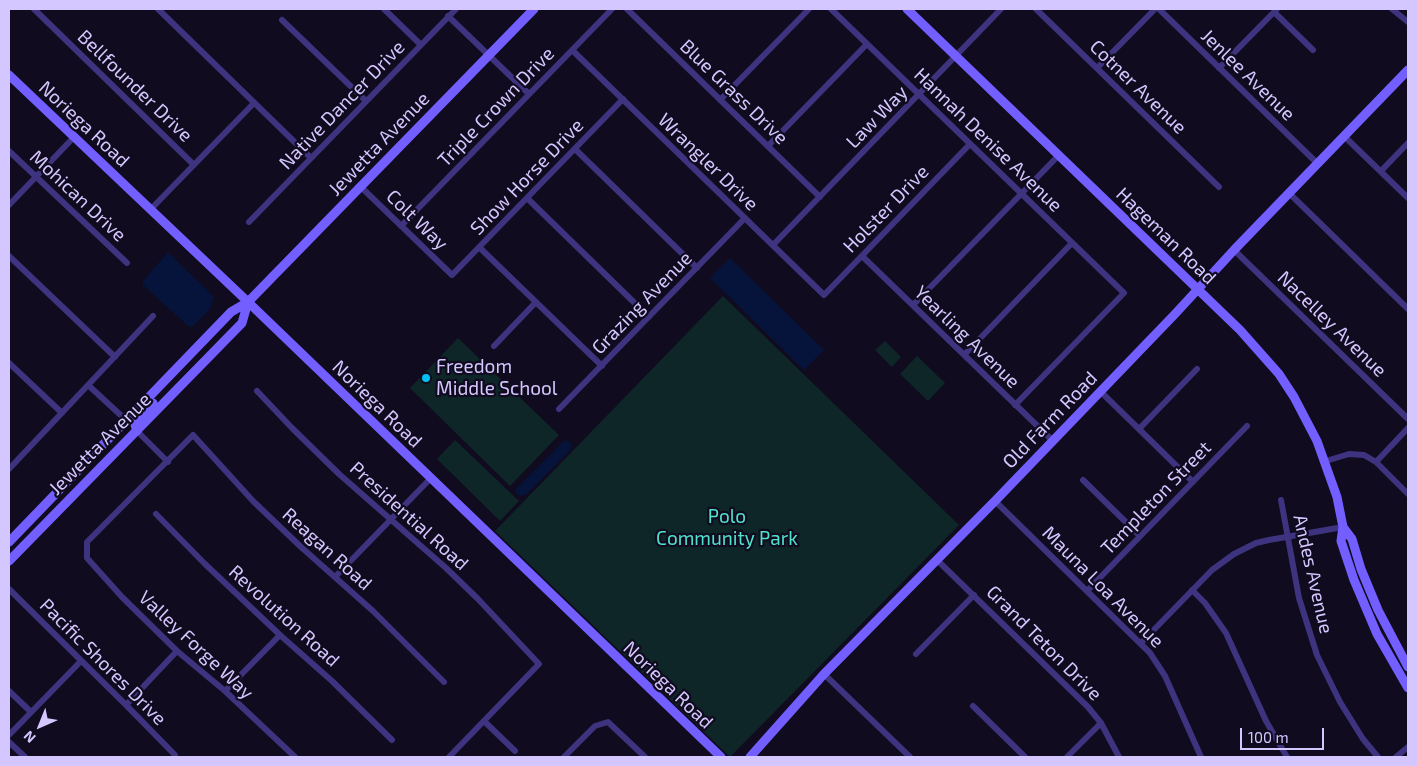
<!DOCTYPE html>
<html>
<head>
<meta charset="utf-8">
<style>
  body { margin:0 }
  #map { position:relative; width:1417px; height:766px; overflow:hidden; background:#100b1e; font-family:"Exo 2",sans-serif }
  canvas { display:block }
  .frame { position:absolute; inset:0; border:10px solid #d4c7ff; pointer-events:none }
  .north { position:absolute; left:15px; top:701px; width:50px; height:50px; -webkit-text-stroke:4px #100b1e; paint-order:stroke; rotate:224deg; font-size:14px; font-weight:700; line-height:20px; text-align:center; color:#d4c7ff }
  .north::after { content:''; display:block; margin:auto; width:18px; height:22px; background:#d4c7ff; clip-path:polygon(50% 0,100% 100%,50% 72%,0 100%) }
  .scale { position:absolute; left:1240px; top:728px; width:84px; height:22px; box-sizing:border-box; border:2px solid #d4c7ff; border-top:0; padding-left:6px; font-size:15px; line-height:18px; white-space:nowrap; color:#d4c7ff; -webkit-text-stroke:4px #100b1e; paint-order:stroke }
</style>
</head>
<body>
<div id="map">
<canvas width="1417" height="766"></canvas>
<div class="frame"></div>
<div class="north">N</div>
<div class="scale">100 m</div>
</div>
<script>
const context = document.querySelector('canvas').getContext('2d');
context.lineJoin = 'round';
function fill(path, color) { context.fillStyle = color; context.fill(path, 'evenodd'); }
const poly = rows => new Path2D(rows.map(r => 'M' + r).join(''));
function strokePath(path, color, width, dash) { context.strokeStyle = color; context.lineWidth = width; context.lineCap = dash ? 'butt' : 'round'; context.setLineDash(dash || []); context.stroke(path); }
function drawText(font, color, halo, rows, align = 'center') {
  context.font = font + ' "Exo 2",sans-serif'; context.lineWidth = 4.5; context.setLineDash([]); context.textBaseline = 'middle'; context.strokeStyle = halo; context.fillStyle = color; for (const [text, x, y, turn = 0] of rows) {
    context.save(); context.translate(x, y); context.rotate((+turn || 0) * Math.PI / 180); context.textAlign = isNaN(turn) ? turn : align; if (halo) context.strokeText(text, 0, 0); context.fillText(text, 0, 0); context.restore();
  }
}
fill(poly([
  [723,296,959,525,730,757,495,531],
  [458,338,559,435,510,486,410,388],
  [885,341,901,357,892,367,875,350],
  [917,356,945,383,928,401,900,374],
  [455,440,519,501,500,521,437,459]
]), '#0e2628');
fill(poly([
  [168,252,214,297,210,309,192,327,188,326,143,285,143,281],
  [730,258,824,350,804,370,710,278],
  [565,440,571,443,571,449,527,494,522,496,518,495,515,491,517,488]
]), '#06143b');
strokePath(poly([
  [34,9,194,165],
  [158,9,311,158],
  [384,9,421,45],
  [627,9,820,197],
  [831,9,1124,293,1015,405],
  [1036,9,1219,187],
  [1159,9,1318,164],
  [1392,9,1408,22],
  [1274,12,1313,50],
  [448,16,529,94],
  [282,20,366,101],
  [572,50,824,295,970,144],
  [1097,68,1155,9],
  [1219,68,1277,9],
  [720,100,809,9],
  [1344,136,1408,198],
  [768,146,867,44],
  [575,149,697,268],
  [9,151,127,263],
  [1381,171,1408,143],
  [361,187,452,275,623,99],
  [1289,193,1408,309],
  [527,198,649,317],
  [9,205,74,137],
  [150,210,254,103],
  [249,222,456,9],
  [401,226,612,9],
  [773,245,1001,9],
  [479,247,602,366],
  [1234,250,1408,419],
  [9,256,115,357],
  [862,256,1052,440],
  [913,305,1059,155],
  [494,346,536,302],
  [964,355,1072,243],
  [9,363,62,413],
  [88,385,127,421],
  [257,391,292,428,339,474,446,568,478,599,539,664,449,757],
  [1100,391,1193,482],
  [559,409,745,218],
  [1139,429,1197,369],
  [137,431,168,462],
  [1326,461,1349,454,1364,455,1376,462,1408,494],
  [1376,462,1408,428],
  [9,469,153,316],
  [1083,480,1140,536],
  [1281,500,1299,598,1317,655,1340,702,1363,739,1378,757],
  [995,501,1150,653,1165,676,1201,757],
  [156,514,205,564,280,635,332,681,392,740],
  [936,559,1088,707,1101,723,1119,757],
  [335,577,430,479],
  [9,589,126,705,175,755,175,757],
  [1192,590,1205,603,1226,633,1266,721,1287,757],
  [1087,591,1247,426],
  [1141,643,1212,570,1234,554,1256,543,1269,540,1343,527],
  [916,654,974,595],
  [824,674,910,757],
  [9,691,31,712],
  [225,691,280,635],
  [126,705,177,651],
  [973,706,1025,757],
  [484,721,515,751],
  [9,735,81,661],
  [9,742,25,757],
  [295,757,225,691,177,651,122,597,87,558,87,542,193,435,253,501,301,547,373,611,444,682],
  [564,757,595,726,608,722,645,757],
  [1067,757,1101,723],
  [1396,757,1408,747]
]), '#3e337f', 6);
strokePath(poly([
  [907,9,1240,330,1279,374,1294,397,1317,441,1337,497,1343,527,1341,541,1354,580,1377,634,1408,688],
  [9,75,248,302,721,757],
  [137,431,135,425,136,423,153,403],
  [1343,527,1352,539,1361,569,1378,610,1408,667],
  [9,542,231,312,248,302,534,9],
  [9,561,242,323,248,302],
  [750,757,824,674,995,501,1175,314,1234,250,1408,70]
]), '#735eff', 9);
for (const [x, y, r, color] of [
  [426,378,5,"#00c1f2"]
]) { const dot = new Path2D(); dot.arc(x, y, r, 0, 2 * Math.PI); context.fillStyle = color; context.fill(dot); strokePath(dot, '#100b1e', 2); }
drawText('19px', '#d4c7ff', '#100b1e', [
  ["Jenlee Avenue",1248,75,44],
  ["Bellfounder Drive",135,86,44],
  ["Cotner Avenue",1138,87,44],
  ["Blue Grass Drive",734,92,44],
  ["Native Dancer Drive",342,105,-46],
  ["Triple Crown Drive",496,107,-46],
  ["Law Way",877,117,-46],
  ["Noriega Road",84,124,43],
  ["Hannah Denise Avenue",988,140,44],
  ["Jewetta Avenue",379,144,-46],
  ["Wrangler Drive",708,162,44],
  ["Show Horse Drive",527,177,-46],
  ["Mohican Drive",78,196,43],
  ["Holster Drive",886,209,-46],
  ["Colt Way",417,220,44],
  ["Hageman Road",1166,236,44],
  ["Grazing Avenue",642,303,-46],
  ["Nacelley Avenue",1332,324,44],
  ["Yearling Avenue",967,337,44],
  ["Noriega Road",377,404,44],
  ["Old Farm Road",1050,420,-46],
  ["Jewetta Avenue",100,444,-45],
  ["Templeton Street",1156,498,-46],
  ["Presidential Road",409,516,42],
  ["Reagan Road",327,549,42],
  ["Andes Avenue",1313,574,77],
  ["Mauna Loa Avenue",1103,587,45],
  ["Revolution Road",284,616,42],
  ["Grand Teton Drive",1044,643,45],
  ["Valley Forge Way",196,645,43],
  ["Pacific Shores Drive",103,662,45],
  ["Noriega Road",668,685,44]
]);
drawText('19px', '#d4c7ff', '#100b1e', [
  ["Freedom",436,367],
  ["Middle School",436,389]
], 'left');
drawText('19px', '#4fe3ce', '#100b1e', [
  ["Polo",727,517],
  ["Community Park",727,539]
]);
</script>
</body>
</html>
